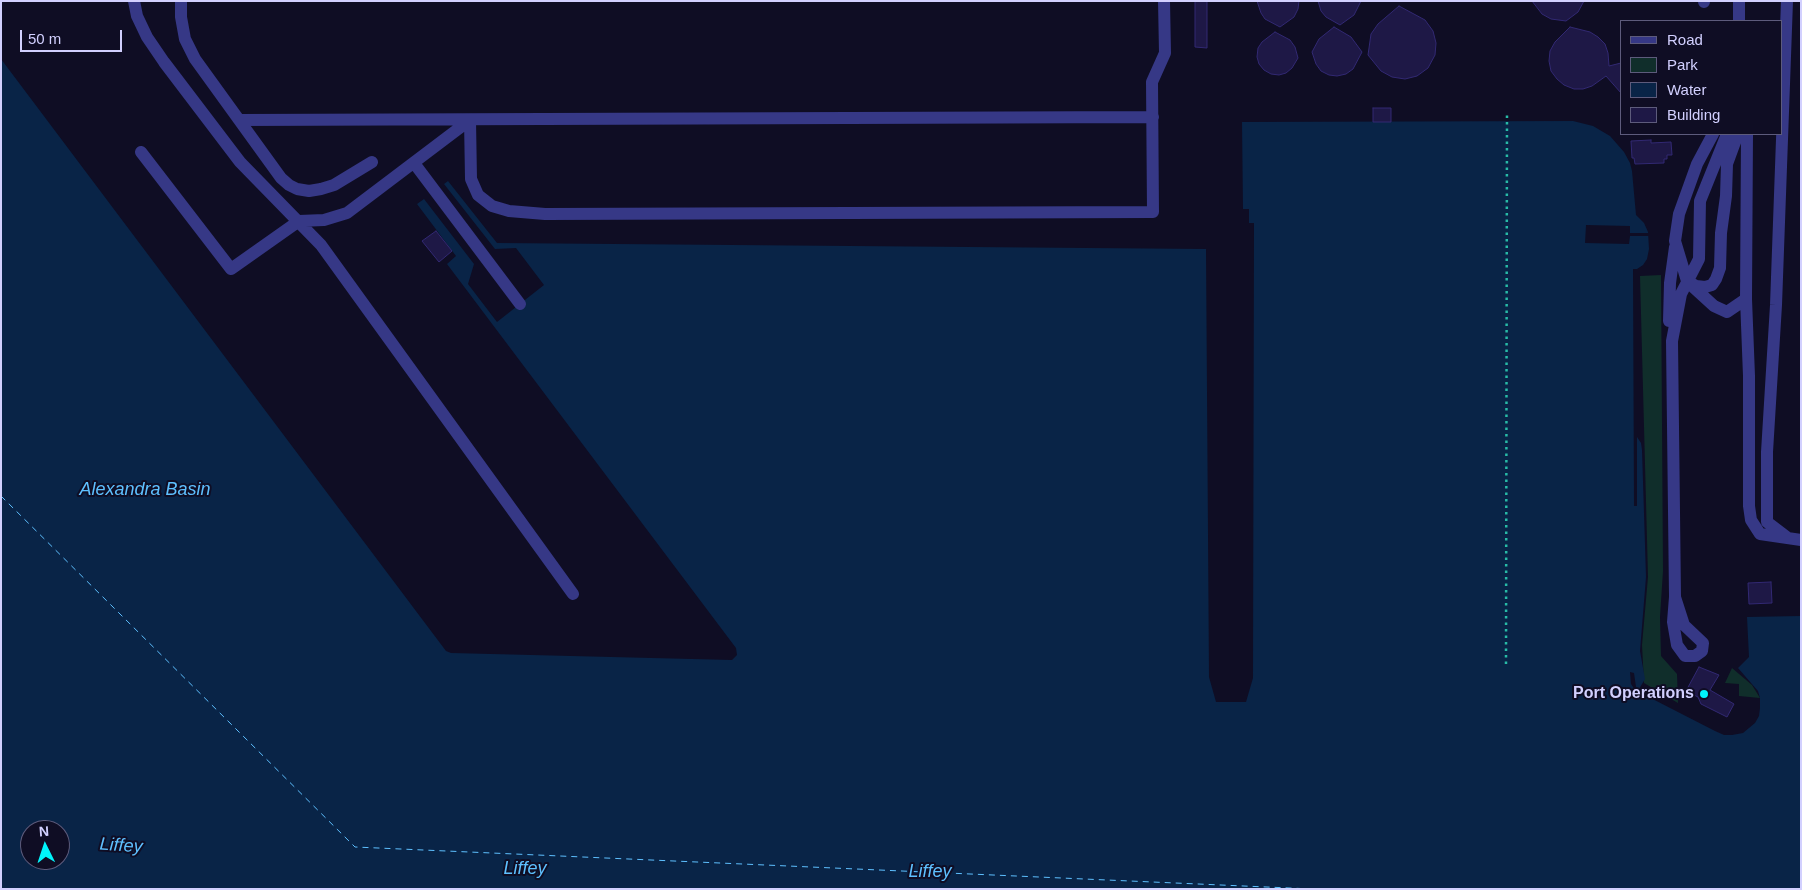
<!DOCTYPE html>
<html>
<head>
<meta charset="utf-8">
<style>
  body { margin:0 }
  #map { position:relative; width:1802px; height:890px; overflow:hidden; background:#0f0d24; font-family:Helvetica,sans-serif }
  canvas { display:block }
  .frame { position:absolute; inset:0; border:2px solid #d2d0ff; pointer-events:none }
  .legend { position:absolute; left:1620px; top:20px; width:162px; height:115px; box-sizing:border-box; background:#0f0d24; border:1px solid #5d5b7c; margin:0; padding:6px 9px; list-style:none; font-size:15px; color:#d2d0ff }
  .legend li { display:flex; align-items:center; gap:10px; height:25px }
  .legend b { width:25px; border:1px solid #5d5b7c }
  .north { position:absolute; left:20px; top:820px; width:50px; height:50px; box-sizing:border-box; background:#0f0d24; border:1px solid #5d5b7c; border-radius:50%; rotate:356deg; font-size:14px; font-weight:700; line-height:20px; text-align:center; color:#d2d0ff }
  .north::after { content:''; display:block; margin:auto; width:18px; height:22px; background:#00f4fb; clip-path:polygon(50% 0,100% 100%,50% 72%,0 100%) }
  .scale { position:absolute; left:20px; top:30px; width:102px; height:22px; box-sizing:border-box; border:2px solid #d2d0ff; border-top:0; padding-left:6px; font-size:15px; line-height:18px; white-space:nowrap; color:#d2d0ff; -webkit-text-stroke:4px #0f0d24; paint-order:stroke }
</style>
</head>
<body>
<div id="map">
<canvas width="1802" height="890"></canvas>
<div class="frame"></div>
<ul class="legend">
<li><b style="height:6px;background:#363886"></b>Road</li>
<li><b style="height:14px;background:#102e2b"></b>Park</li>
<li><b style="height:14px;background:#092447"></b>Water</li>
<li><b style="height:14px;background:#1e1846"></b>Building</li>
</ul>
<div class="north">N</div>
<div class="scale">50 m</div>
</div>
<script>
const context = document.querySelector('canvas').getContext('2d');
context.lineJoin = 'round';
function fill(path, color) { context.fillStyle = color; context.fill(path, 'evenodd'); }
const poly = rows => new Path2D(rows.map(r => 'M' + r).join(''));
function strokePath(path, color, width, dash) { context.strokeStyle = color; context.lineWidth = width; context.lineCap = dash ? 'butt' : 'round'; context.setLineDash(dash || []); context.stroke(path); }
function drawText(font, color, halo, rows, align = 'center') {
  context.font = font + ' Helvetica,sans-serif'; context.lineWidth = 4; context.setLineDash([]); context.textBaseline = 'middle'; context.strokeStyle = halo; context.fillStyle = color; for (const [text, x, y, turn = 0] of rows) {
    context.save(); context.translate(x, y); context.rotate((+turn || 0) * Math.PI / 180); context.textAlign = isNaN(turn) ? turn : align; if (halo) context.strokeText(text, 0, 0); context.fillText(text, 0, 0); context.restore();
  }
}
fill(poly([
  [1661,275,1663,571,1660,617,1661,656,1677,674,1678,703,1644,683,1642,645,1648,577,1640,276],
  [1732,668,1752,685,1760,698,1739,696,1739,684,1725,683]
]), '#102e2b');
fill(poly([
  [1,59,446,651,451,653,732,660,737,655,736,648,447,264,456,256,417,204,424,199,474,264,468,284,497,322,544,285,516,248,495,249,444,184,448,181,497,243,1206,249,1209,677,1216,702,1246,702,1253,678,1254,223,1249,223,1249,209,1243,209,1242,122,1573,121,1593,126,1610,136,1624,152,1630,163,1632,171,1636,215,1644,223,1648,232,1649,249,1647,259,1643,265,1637,269,1633,269,1634,506,1637,506,1637,437,1641,443,1642,450,1646,577,1640,651,1645,679,1639,689,1636,687,1634,673,1630,672,1631,684,1635,690,1715,731,1724,735,1732,735,1743,733,1755,723,1759,716,1760,708,1760,698,1758,691,1738,668,1749,657,1747,617,1801,616,1801,889,1,889],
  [30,830,60,830,60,860,30,860]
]), '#092447');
fill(poly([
  [1586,225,1630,226,1630,233,1650,233,1650,236,1630,236,1629,244,1585,243]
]), '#0f0d24');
strokePath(poly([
  [1,496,355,847,1312,889]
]), '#5ec0ff', 1, [6, 5]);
const building = poly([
  [1195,1,1207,1,1207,48,1195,47,1195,1],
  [1257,1,1299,1,1298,9,1294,17,1280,27,1265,19,1261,13,1257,1],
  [1318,1,1361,1,1354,15,1340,25,1326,17,1321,11,1318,1],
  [1532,1,1584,1,1578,12,1566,21,1551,19,1542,14,1532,1],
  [1399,6,1425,20,1433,31,1436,43,1435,55,1428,68,1417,76,1405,79,1392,77,1381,71,1368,55,1371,34,1378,24,1399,6],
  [1334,27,1351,37,1362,52,1353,69,1346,74,1337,76,1329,75,1321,71,1316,64,1312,52,1319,39,1334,27],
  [1570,27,1590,32,1598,37,1605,44,1608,53,1609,66,1621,63,1621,93,1606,76,1592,86,1583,89,1574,89,1564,85,1557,79,1551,71,1549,61,1550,51,1555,42,1570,27],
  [1275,32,1290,40,1295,47,1298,58,1292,68,1286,73,1279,75,1271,74,1264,70,1259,64,1257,57,1258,48,1262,42,1275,32],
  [1373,108,1391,108,1391,122,1373,122,1373,108],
  [1651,140,1651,143,1671,142,1672,155,1667,155,1667,159,1664,159,1664,163,1635,164,1634,158,1632,158,1631,141,1651,140],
  [436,231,452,251,439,262,422,241,436,231],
  [1771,582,1772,603,1749,604,1748,583,1771,582],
  [1699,667,1719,675,1710,690,1734,704,1727,717,1701,704,1698,697,1686,691,1699,667]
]);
fill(building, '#1e1846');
strokePath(building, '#322973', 1);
strokePath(poly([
  [1506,664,1507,114]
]), '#28bba7', 2.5, [2.5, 4]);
strokePath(poly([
  [134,1,137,16,147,37,164,62,240,162,321,245,573,594],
  [181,1,181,17,185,39,195,59,281,178,289,185,297,189,309,191,321,189,334,185,372,162],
  [1704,1,1704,2],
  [1739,1,1739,21],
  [1787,1,1776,305,1767,452,1767,522,1788,538],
  [239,120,1153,117],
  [470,120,471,179,478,195,492,206,509,211,545,214,1153,212,1152,82,1165,53,1164,1],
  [1713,134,1697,164,1679,214,1675,241,1687,281,1696,286,1705,287,1712,285,1716,279,1720,268,1721,233,1726,196,1727,164,1738,134],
  [1747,134,1746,299,1749,376,1749,506,1751,520,1760,534,1801,540],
  [141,152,231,269,299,221,324,220,347,213,470,120],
  [414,163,520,304],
  [1691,285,1714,306,1727,312,1746,299],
  [1669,321,1670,283,1675,247],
  [1675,597,1684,625,1703,643,1702,651,1695,656,1685,656,1677,645,1673,622,1675,597,1672,341,1681,294,1699,259,1700,201,1727,134]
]), '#363886', 12);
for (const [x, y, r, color] of [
  [1704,694,5,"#00f4fb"]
]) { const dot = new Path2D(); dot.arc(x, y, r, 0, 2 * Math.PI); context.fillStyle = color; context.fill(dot); strokePath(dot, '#0f0d24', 2); }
drawText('bold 16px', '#d2d0ff', '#0f0d24', [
  ["Port Operations",1694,694]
], 'right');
drawText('italic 18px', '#5ec0ff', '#0f0d24', [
  ["Alexandra Basin",145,490],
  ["Liffey",121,846,4],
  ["Liffey",525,869],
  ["Liffey",930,872]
]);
</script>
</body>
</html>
